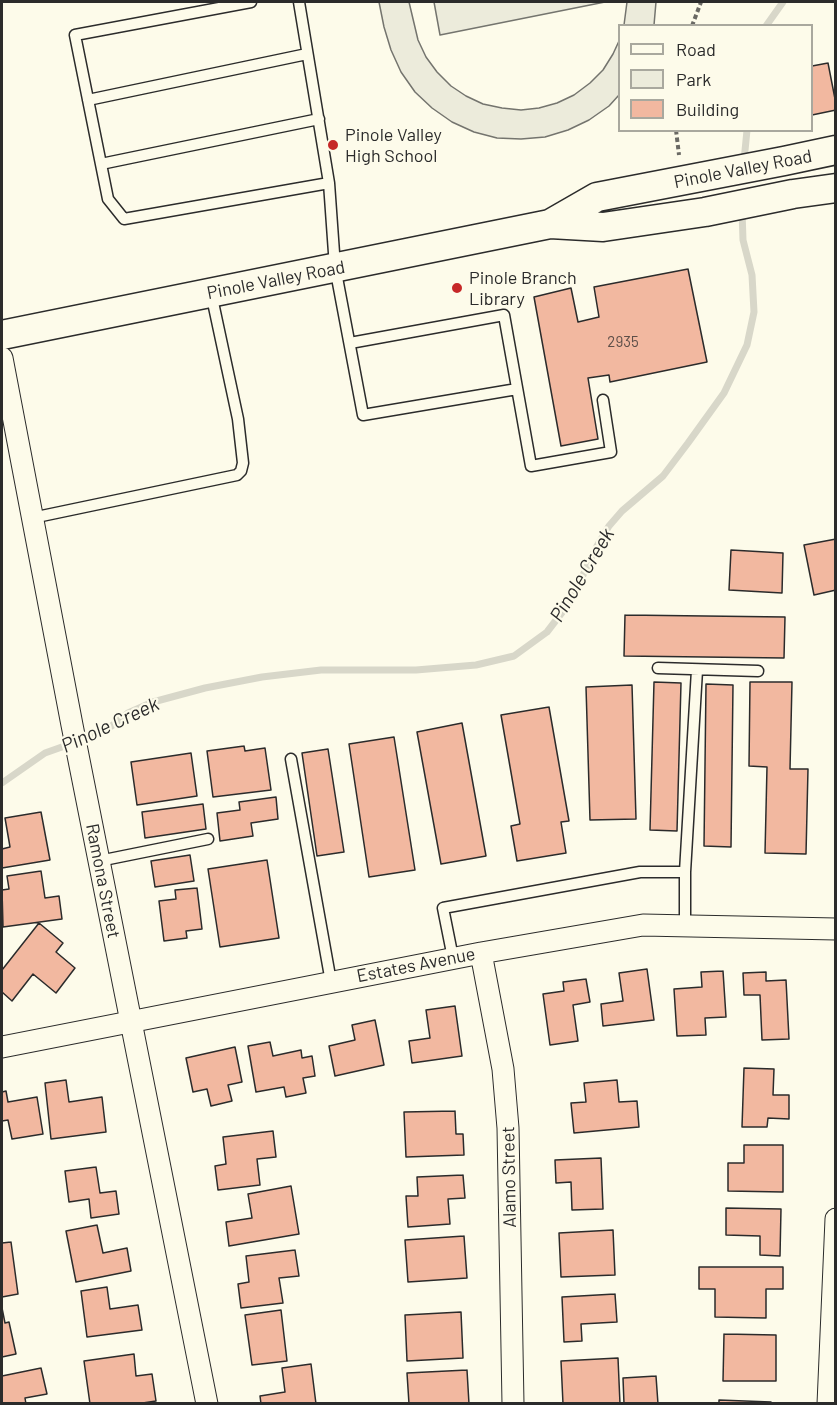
<!DOCTYPE html>
<html>
<head>
<meta charset="utf-8">
<style>
  body { margin:0 }
  #map { position:relative; width:837px; height:1405px; overflow:hidden; background:#fdfbea; font-family:Barlow,sans-serif }
  canvas { display:block }
  .frame { position:absolute; inset:0; border:3px solid #2b2b2b; pointer-events:none }
  .legend { position:absolute; left:618px; top:24px; width:195px; height:108px; box-sizing:border-box; background:#fdfbea; border:2px solid #a9a89e; margin:0; padding:8px 10px; list-style:none; font-size:18px; color:#2b2b2b }
  .legend li { display:flex; align-items:center; gap:12px; height:30px }
  .legend b { width:30px; border:2px solid #a9a89e }
</style>
</head>
<body>
<div id="map">
<canvas width="837" height="1405"></canvas>
<div class="frame"></div>
<ul class="legend">
<li><b style="height:8px;background:#fdfbea"></b>Road</li>
<li><b style="height:16px;background:#ecebdb"></b>Park</li>
<li><b style="height:16px;background:#f2b8a0"></b>Building</li>
</ul>
</div>
<script>
const context = document.querySelector('canvas').getContext('2d');
context.lineJoin = 'round';
function fill(path, color) { context.fillStyle = color; context.fill(path, 'evenodd'); }
const poly = rows => new Path2D(rows.map(r => 'M' + r).join(''));
function strokePath(path, color, width, dash) { context.strokeStyle = color; context.lineWidth = width; context.lineCap = dash ? 'butt' : 'round'; context.setLineDash(dash || []); context.stroke(path); }
function drawText(font, color, halo, rows, align = 'center') {
  context.font = font + ' Barlow,sans-serif'; context.lineWidth = 4.5; context.setLineDash([]); context.textBaseline = 'middle'; context.strokeStyle = halo; context.fillStyle = color; for (const [text, x, y, turn = 0] of rows) {
    context.save(); context.translate(x, y); context.rotate((+turn || 0) * Math.PI / 180); context.textAlign = isNaN(turn) ? turn : align; if (halo) context.strokeText(text, 0, 0); context.fillText(text, 0, 0); context.restore();
  }
}
const green = poly([
  [379,2,409,2,418,40,426,57,437,72,451,86,466,96,483,104,502,108,521,110,539,108,557,103,574,95,590,83,603,70,613,54,619,41,619,95,609,106,589,120,568,130,545,137,521,139,497,138,474,132,452,122,432,108,415,92,401,72,391,50,384,27,379,2],
  [434,2,605,2,440,35,434,2],
  [627,2,656,2,654,25,624,25,627,2]
]);
fill(green, '#ecebdb');
strokePath(green, '#74746e', 1.5);
strokePath(poly([
  [766,26,783,2],
  [744,161,747,130],
  [2,783,45,753,104,732,128,713,153,702,205,688,262,677,321,670,416,670,476,665,514,656,547,632,570,602,597,546,609,526,622,511,663,476,688,443,724,393,747,345,754,312,752,275,743,240,742,211]
]), '#d8d7c9', 7);
const building = poly([
  [828,63,836,104,836,110,812,115,812,66,828,63],
  [688,269,707,362,610,382,609,375,588,378,598,439,561,446,534,297,571,288,578,322,599,317,594,287,688,269],
  [836,539,836,590,814,595,804,545,836,539],
  [731,550,783,553,782,593,729,590,731,550],
  [625,615,785,617,784,658,624,656,625,615],
  [654,682,681,683,677,831,650,830,654,682],
  [750,682,792,682,790,769,808,769,806,854,765,853,767,767,749,766,750,682],
  [706,684,733,685,731,847,704,846,706,684],
  [632,685,636,819,590,820,586,687,632,685],
  [549,707,569,821,561,822,566,853,517,861,511,826,520,824,501,715,549,707],
  [462,723,486,856,441,864,417,732,462,723],
  [394,737,415,870,369,877,349,744,394,737],
  [244,746,245,751,265,748,271,790,213,797,207,751,244,746],
  [328,749,344,852,317,856,302,753,328,749],
  [191,753,197,796,137,805,131,762,191,753],
  [276,797,278,819,251,823,253,836,220,841,217,813,240,810,239,802,276,797],
  [203,804,206,829,145,838,142,812,203,804],
  [41,812,50,860,2,868,2,849,10,847,5,818,41,812],
  [190,855,194,881,155,887,151,861,190,855],
  [267,860,279,938,220,947,208,869,267,860],
  [41,871,45,898,59,896,62,919,3,927,2,890,9,889,7,876,41,871],
  [197,888,202,929,186,931,187,938,164,941,159,901,176,899,175,890,197,888],
  [39,923,63,943,56,952,75,968,56,993,33,974,12,1001,2,992,2,970,39,923],
  [647,969,654,1020,603,1026,601,1004,623,1001,619,973,647,969],
  [723,971,726,1017,705,1018,706,1035,677,1036,674,989,702,987,701,972,723,971],
  [766,972,766,981,786,980,789,1039,762,1040,760,995,744,995,743,973,766,972],
  [586,979,590,1002,573,1005,578,1041,550,1045,543,994,564,991,563,982,586,979],
  [455,1006,462,1056,412,1063,409,1041,430,1038,426,1010,455,1006],
  [375,1020,384,1065,335,1076,329,1046,355,1040,352,1025,375,1020],
  [270,1042,273,1056,301,1050,302,1058,312,1056,315,1076,303,1078,306,1093,286,1097,284,1087,256,1092,248,1046,270,1042],
  [235,1047,242,1082,228,1085,232,1101,211,1106,207,1089,193,1092,186,1058,235,1047],
  [744,1068,774,1069,773,1095,789,1095,789,1119,768,1118,767,1127,742,1127,744,1068],
  [66,1080,69,1102,102,1097,106,1132,51,1139,45,1083,66,1080],
  [617,1080,619,1102,637,1101,639,1127,574,1133,571,1103,586,1102,584,1083,617,1080],
  [6,1091,8,1102,37,1097,43,1134,12,1139,8,1120,2,1121,2,1092,6,1091],
  [455,1111,456,1134,463,1134,464,1155,406,1157,404,1112,455,1111],
  [273,1131,276,1157,257,1159,260,1185,218,1190,215,1166,226,1164,223,1137,273,1131],
  [744,1145,783,1145,783,1192,728,1191,728,1163,744,1163,744,1145],
  [601,1158,603,1209,572,1210,571,1182,556,1183,555,1160,601,1158],
  [96,1167,100,1193,116,1191,119,1214,91,1218,89,1199,69,1202,65,1171,96,1167],
  [463,1175,465,1198,448,1199,450,1224,408,1227,406,1196,418,1196,417,1177,463,1175],
  [291,1186,299,1234,229,1246,226,1222,252,1218,248,1194,291,1186],
  [726,1208,781,1209,780,1256,760,1255,760,1236,726,1235,726,1208],
  [97,1225,103,1253,127,1248,131,1271,76,1282,66,1231,97,1225],
  [613,1230,615,1275,561,1277,559,1233,613,1230],
  [464,1236,467,1278,408,1282,405,1240,464,1236],
  [11,1242,18,1294,2,1297,2,1243,11,1242],
  [295,1250,299,1276,279,1278,283,1303,241,1308,238,1284,249,1282,246,1256,295,1250],
  [699,1267,783,1267,783,1289,766,1289,766,1318,715,1317,715,1289,699,1289,699,1267],
  [107,1287,110,1309,138,1305,142,1330,87,1337,81,1291,107,1287],
  [615,1294,617,1322,581,1324,582,1341,564,1342,562,1297,615,1294],
  [2,1308,5,1323,9,1322,16,1354,2,1357,2,1308],
  [281,1310,287,1361,252,1365,245,1315,281,1310],
  [461,1312,463,1358,407,1361,405,1315,461,1312],
  [724,1334,776,1335,776,1381,723,1381,724,1334],
  [134,1354,136,1376,152,1374,156,1401,136,1404,90,1404,84,1361,134,1354],
  [618,1358,620,1404,563,1404,561,1361,618,1358],
  [311,1364,316,1404,261,1404,260,1396,285,1392,282,1368,311,1364],
  [41,1368,47,1394,25,1398,26,1404,2,1404,2,1376,41,1368],
  [467,1370,469,1404,409,1404,407,1373,467,1370],
  [656,1376,658,1404,624,1404,623,1378,656,1376],
  [719,1400,771,1402,771,1404,719,1404,719,1400]
]);
fill(building, '#f2b8a0');
strokePath(building, '#2b2b2b', 1.5);
const service = poly([
  [251,2,75,35,108,199,124,219,329,183],
  [299,2,329,183,335,267,363,415,517,389],
  [88,100,307,54],
  [101,164,319,119],
  [350,343,504,315,531,466,611,452,603,400],
  [32,518,237,475,241,471,243,463,238,419,211,293],
  [658,668,758,671],
  [291,759,331,982],
  [99,861,208,839],
  [685,872,697,670],
  [453,958,443,908,640,872,685,872,685,926]
]);
const minor = poly([
  [2,358,72,725,207,1404],
  [481,953,503,1069,508,1128,513,1404],
  [2,1047,481,953,643,925,836,929],
  [828,1404,836,1219]
]);
const secondary = poly([
  [550,224,597,197,784,161,836,150],
  [2,335,550,224,603,227,705,212,793,194,836,188]
]);
strokePath(service, '#2b2b2b', 13);
strokePath(minor, '#2b2b2b', 23);
strokePath(secondary, '#2b2b2b', 31);
strokePath(poly([
  [692,26,701,2],
  [676,130,679,155]
]), '#6a6964', 4, [4.5, 3]);
strokePath(service, '#fdfbea', 10);
strokePath(minor, '#fdfbea', 21);
strokePath(secondary, '#fdfbea', 28);
for (const [x, y, r, color] of [
  [333,145,6,"#c62828"],
  [457,288,6,"#c62828"]
]) { const dot = new Path2D(); dot.arc(x, y, r, 0, 2 * Math.PI); context.fillStyle = color; context.fill(dot); strokePath(dot, '#fdfbea', 2); }
drawText('15px', '#5d4e48', null, [
  ["2935",623,342]
]);
drawText('18px', '#2b2b2b', '#fdfbea', [
  ["Pinole Valley",345,135],
  ["High School",345,156],
  ["Pinole Branch",469,278],
  ["Library",469,299]
], 'left');
drawText('18px', '#2b2b2b', '#fdfbea', [
  ["Pinole Valley Road",743,169,-11],
  ["Pinole Valley Road",276,280,-11],
  ["Ramona Street",103,881,79],
  ["Estates Avenue",416,965,-11],
  ["Alamo Street",509,1177,-91]
]);
drawText('italic 20px', '#2b2b2b', '#fdfbea', [
  ["Pinole Creek",582,575,-59],
  ["Pinole Creek",110,725,-25]
]);
</script>
</body>
</html>
